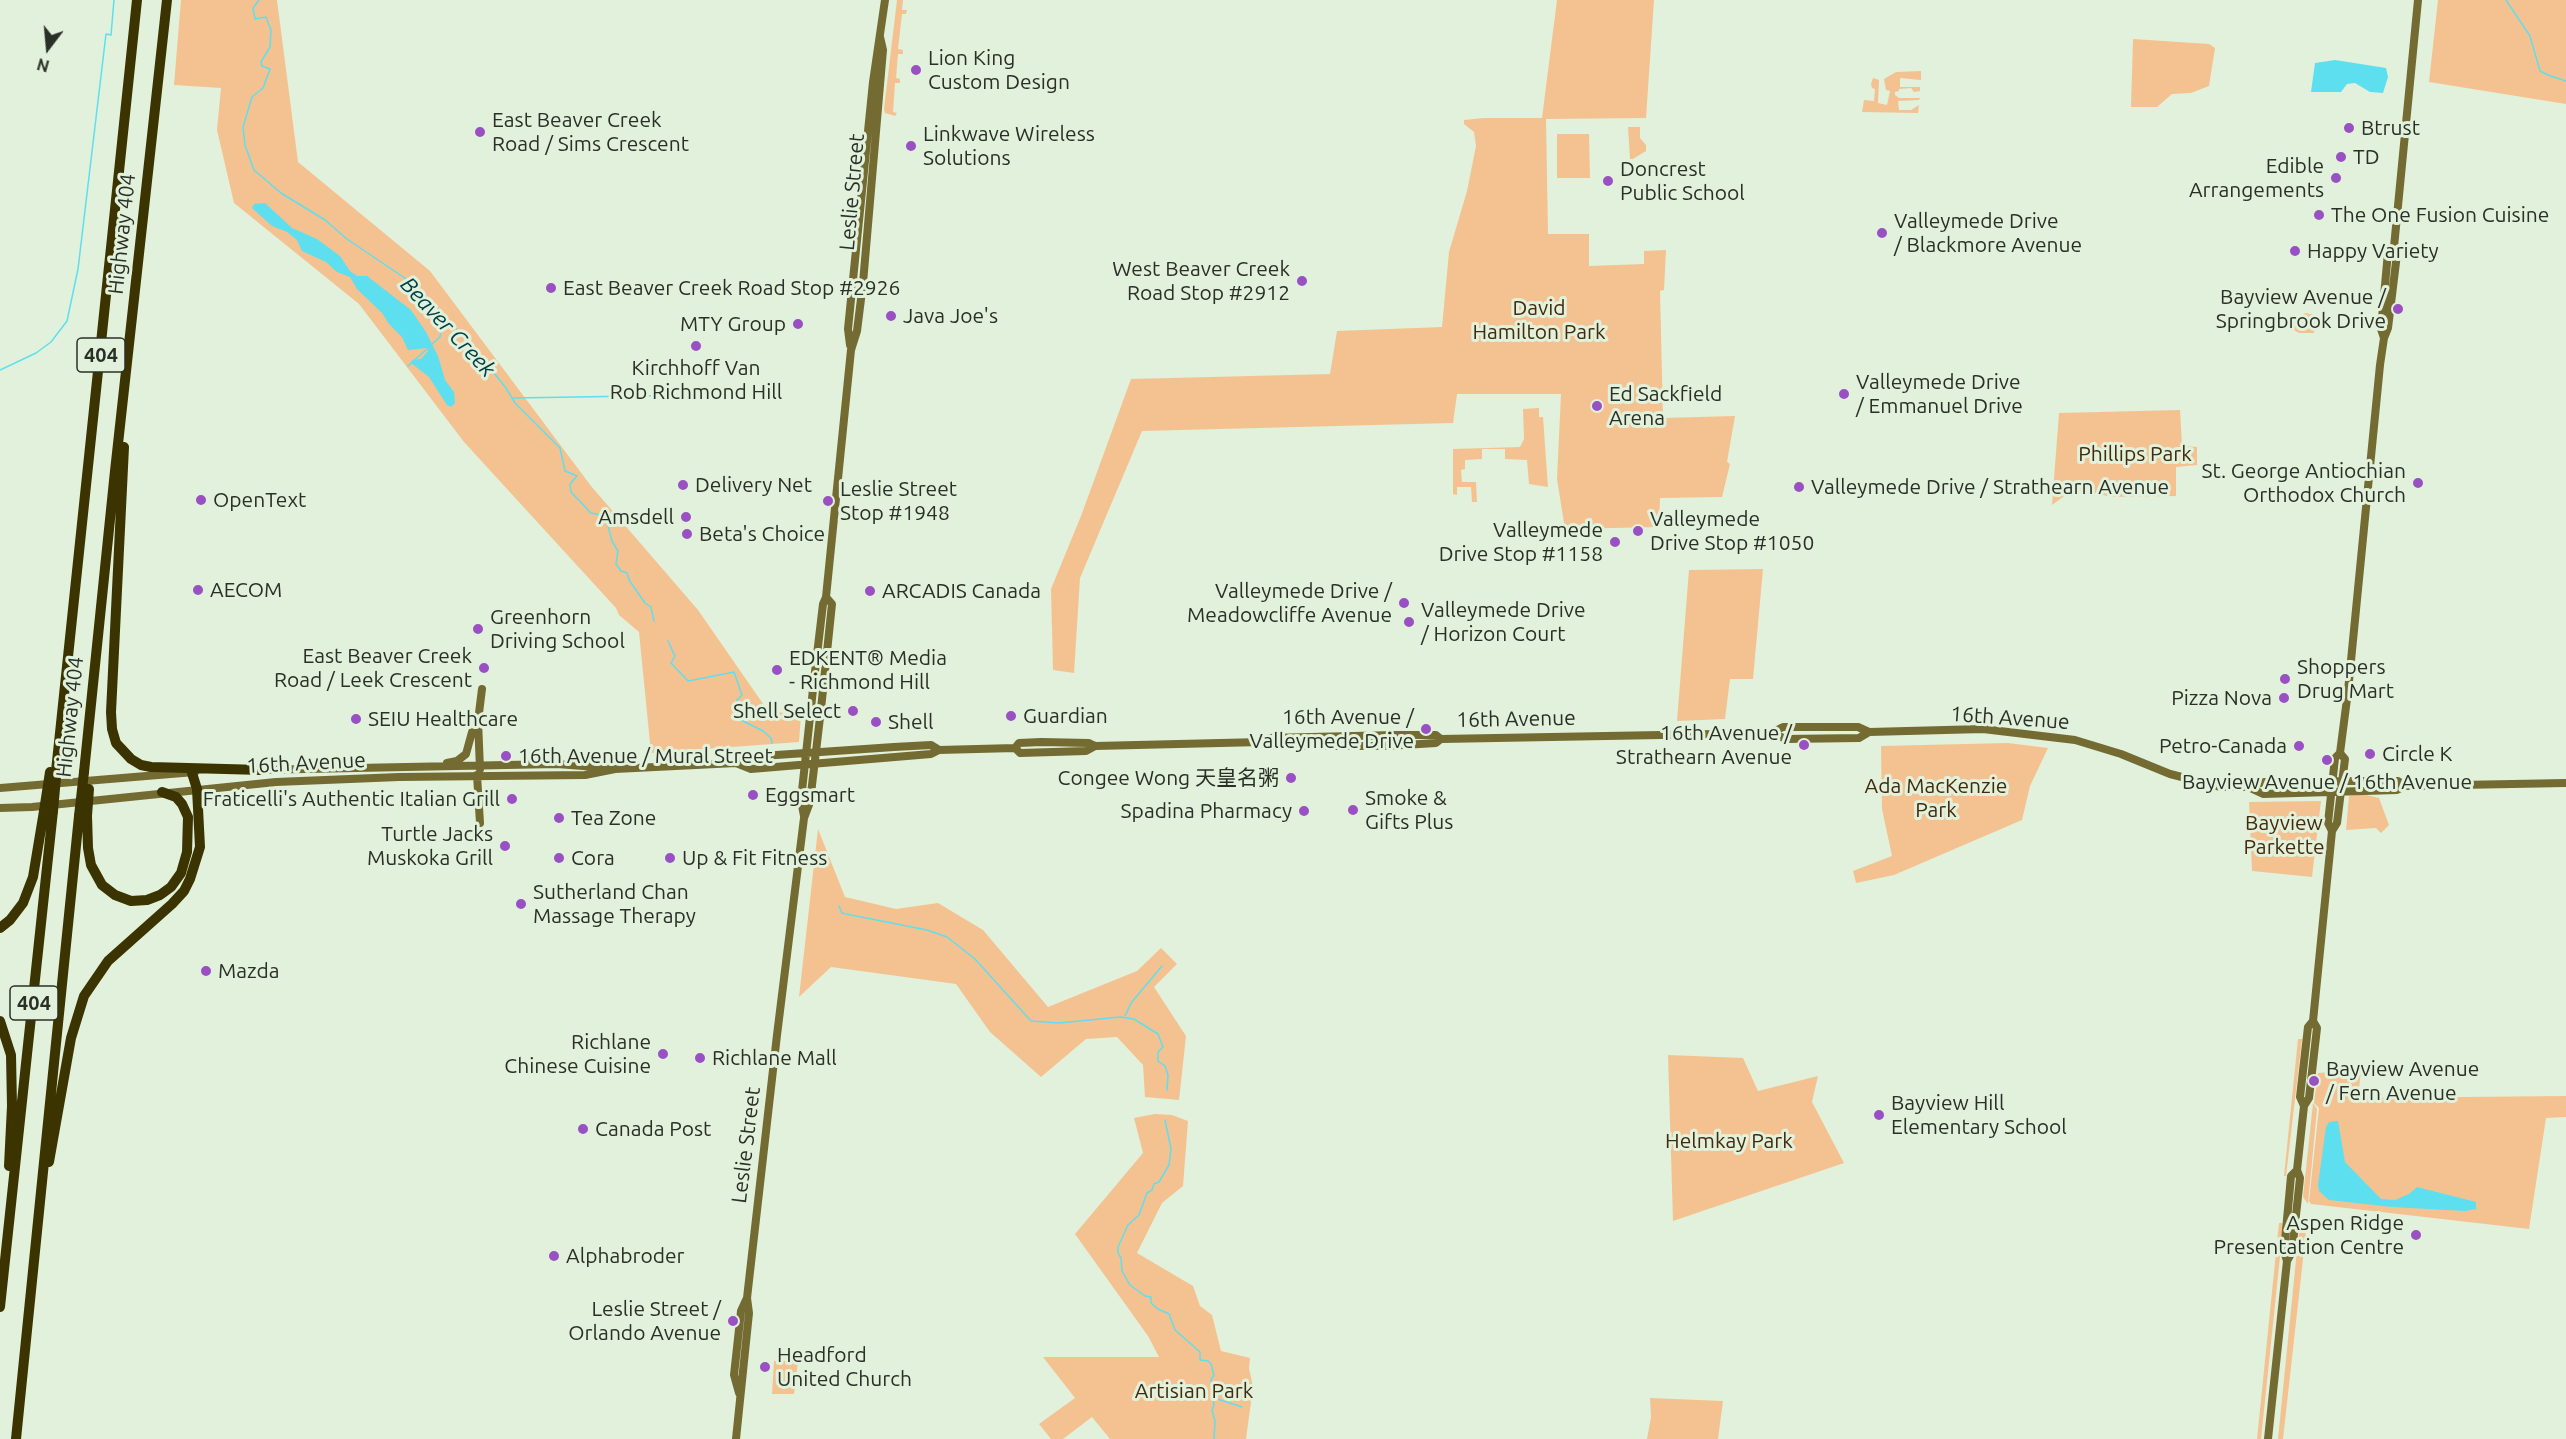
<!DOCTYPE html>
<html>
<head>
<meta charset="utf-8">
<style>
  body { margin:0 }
  #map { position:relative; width:2566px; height:1439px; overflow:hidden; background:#e1f1db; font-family:Ubuntu,sans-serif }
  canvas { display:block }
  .north { position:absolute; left:18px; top:18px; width:60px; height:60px; -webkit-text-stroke:4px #e1f1db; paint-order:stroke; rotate:196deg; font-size:16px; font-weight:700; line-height:24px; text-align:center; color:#2a3027 }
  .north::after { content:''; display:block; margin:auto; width:21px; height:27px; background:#2a3027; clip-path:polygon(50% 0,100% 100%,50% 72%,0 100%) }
</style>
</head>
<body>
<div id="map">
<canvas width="2566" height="1439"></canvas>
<div class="north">N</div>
</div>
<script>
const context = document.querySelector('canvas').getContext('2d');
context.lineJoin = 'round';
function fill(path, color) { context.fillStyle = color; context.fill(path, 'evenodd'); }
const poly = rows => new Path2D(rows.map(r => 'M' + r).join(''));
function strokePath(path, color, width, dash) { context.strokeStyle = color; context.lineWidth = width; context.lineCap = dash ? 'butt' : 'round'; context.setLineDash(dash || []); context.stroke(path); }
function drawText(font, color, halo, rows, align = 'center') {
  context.font = font + ' Ubuntu,"Noto Sans SC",sans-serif'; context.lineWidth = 6; context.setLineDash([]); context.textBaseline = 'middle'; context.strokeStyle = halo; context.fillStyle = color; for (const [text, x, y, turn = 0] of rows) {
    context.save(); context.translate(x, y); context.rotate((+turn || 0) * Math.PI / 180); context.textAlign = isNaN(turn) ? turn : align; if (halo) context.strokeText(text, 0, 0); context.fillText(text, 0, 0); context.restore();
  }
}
fill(poly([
  [181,0,277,0,298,162,430,271,591,486,698,610,768,711,801,715,799,742,651,753,639,632,619,615,616,608,464,442,359,304,234,203,217,130,221,88,174,85],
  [897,0,903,0,902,10,907,10,906,14,902,14,898,49,903,50,903,54,898,54,896,78,900,79,900,83,895,83,893,112,897,113,895,116,885,113,884,109],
  [1557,0,1654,0,1646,118,1546,119,1548,234,1589,234,1589,266,1644,264,1644,251,1666,250,1664,290,1660,291,1663,418,1735,416,1727,462,1730,464,1722,497,1660,498,1659,527,1565,529,1557,479,1561,394,1457,394,1453,423,1142,431,1080,578,1074,673,1053,670,1051,589,1081,516,1131,379,1330,374,1337,331,1442,327,1449,252,1467,191,1476,146,1474,132,1464,124,1464,120,1484,118,1542,118],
  [2438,0,2566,0,2566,104,2429,82],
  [2133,39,2209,44,2215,48,2209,86,2191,93,2172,94,2157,107,2131,107],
  [1921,71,1921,80,1900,78,1900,87,1920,87,1920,91,1914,92,1911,88,1899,89,1899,91,1895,92,1895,95,1899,98,1920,98,1919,100,1898,101,1899,110,1911,110,1919,105,1918,113,1862,112,1864,100,1874,101,1875,89,1872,88,1871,84,1873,78,1879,80,1878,103,1887,105,1890,91,1886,90,1884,79,1896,72],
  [1628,127,1640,127,1640,138,1646,145,1646,151,1633,159,1630,159],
  [1557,134,1589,134,1590,178,1557,178],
  [2305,313,2316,315,2314,333,2299,333,2292,329,2292,323],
  [1539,408,1539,417,1543,417,1548,487,1529,484,1527,460,1505,459,1505,449,1482,449,1482,459,1465,460,1465,469,1461,470,1462,482,1476,482,1477,502,1472,502,1471,487,1457,487,1457,495,1453,494,1453,449,1520,447,1524,439,1523,409],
  [2180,410,2182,446,2197,447,2197,465,2176,467,2176,496,2111,497,2091,492,2071,491,2052,505,2059,413],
  [1763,569,1753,679,1730,679,1725,719,1677,721,1689,570],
  [2008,743,2048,748,2030,786,2022,820,1894,875,1856,883,1853,871,1892,856,1882,809,1881,746],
  [2362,794,2379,798,2389,825,2381,833,2376,828,2346,830,2349,796],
  [2321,801,2312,877,2252,871,2249,802],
  [818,829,845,897,896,909,938,903,983,930,1048,1007,1137,971,1161,948,1177,964,1154,987,1186,1036,1179,1100,1145,1097,1143,1065,1117,1037,1086,1039,1041,1077,990,1032,956,984,831,967,799,997],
  [2298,1039,2302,1039,2286,1176,2284,1176],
  [1668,1055,1743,1058,1758,1091,1818,1076,1812,1102,1844,1163,1673,1221],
  [2361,1070,2358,1098,2566,1096,2566,1117,2546,1118,2529,1229,2311,1204,2309,1201,2319,1108,2314,1103,2318,1073],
  [2313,1103,2317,1109,2308,1204,2303,1197],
  [1155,1114,1172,1115,1188,1121,1183,1186,1162,1203,1137,1253,1193,1286,1200,1306,1212,1315,1221,1351,1250,1358,1249,1368,1253,1387,1246,1439,1110,1439,1092,1417,1063,1439,1051,1439,1039,1424,1075,1398,1043,1357,1159,1357,1148,1336,1075,1234,1143,1153,1134,1118],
  [2279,1223,2282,1223,2283,1228,2261,1439,2257,1439],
  [2307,1223,2283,1439,2278,1439,2298,1240,2300,1226],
  [774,1361,798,1361,794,1394,772,1394],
  [1650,1398,1723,1401,1718,1439,1647,1439,1651,1417]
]), '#f4c291');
fill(poly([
  [2335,60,2386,68,2388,77,2383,93,2370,92,2355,83,2347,84,2341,92,2311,92,2315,63],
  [265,203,292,228,317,239,340,256,350,271,357,276,367,276,411,310,426,332,438,356,445,380,454,392,455,403,451,407,447,405,429,377,411,363,412,360,421,359,428,351,427,348,408,350,402,337,389,324,382,313,357,289,350,277,337,272,326,262,302,251,297,240,287,232,272,226,252,208,254,204],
  [2338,1121,2345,1162,2381,1199,2395,1200,2409,1194,2417,1187,2476,1202,2476,1209,2465,1211,2392,1207,2329,1200,2319,1191,2318,1185,2326,1127,2329,1122]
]), '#5ddfef');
strokePath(poly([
  [259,0,253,8,255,19,266,17,271,30,270,47,261,62,262,66,270,69,263,88,252,97,243,127,245,145,254,170,281,193,325,220,347,239,415,285,474,348,506,388,515,403,560,448,565,471,577,476,570,484,571,492,591,513,601,515,607,522,612,541,618,551,616,564,621,571,627,573,629,580,645,603,651,607,654,621],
  [2506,0,2530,36,2540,71,2548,75,2566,81],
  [431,345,440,337,443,318],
  [408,366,428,348],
  [0,370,36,353,51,342,67,321,78,269,106,34,111,35,114,0],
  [513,398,702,395],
  [668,641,675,656,671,663,688,681,734,672,742,695,737,700,735,706,741,720,763,731,771,738,772,743],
  [839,906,842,913,846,914,927,930,947,937,975,959,1031,1021,1059,1023,1120,1017,1134,1019,1158,1034,1163,1047,1158,1052,1158,1061,1165,1066,1168,1075,1167,1090],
  [1125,1016,1131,1003,1162,966],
  [1165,1120,1171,1149,1169,1165,1159,1182,1154,1184,1152,1190,1147,1193,1139,1215,1128,1225,1118,1247,1118,1253,1121,1258,1122,1271,1130,1285,1145,1296,1151,1297,1151,1303,1158,1309,1169,1314,1175,1330,1200,1352,1200,1360,1208,1361,1211,1364,1214,1375,1211,1380,1214,1405,1212,1410,1215,1421,1214,1439],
  [1214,1398,1242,1407]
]), '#5ddfef', 1.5);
strokePath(poly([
  [2384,338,2381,329,2388,252,2394,247],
  [850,345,848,329,873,82,885,0],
  [1771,733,1786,739,1859,738,1869,732],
  [1262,742,1270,746,1387,746,1436,743,1441,739],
  [1015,748,1019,743,1041,742,1089,743,1095,746,1262,742,1269,738,1395,735,1436,735,1441,739,1771,733,1783,727,1858,727,1869,732,1983,729,2075,740,2121,754,2170,774,2221,787,2248,787,2264,782,2342,781,2398,781,2405,786],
  [447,763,457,761,466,754,472,732],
  [736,763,747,757,894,747,931,745,939,750,1015,748,1020,753,1086,751,1095,746],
  [480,769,478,721,482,689],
  [256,770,557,764,609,768],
  [477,775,480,823],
  [2248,787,2263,794,2397,790,2405,786,2566,783],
  [0,788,195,772],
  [0,808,32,807,276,782,399,777,585,775,615,769,736,763,751,769,931,754,939,750],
  [804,816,801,800,814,680,823,604,826,597,851,350,857,331,863,283,883,50,880,37],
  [2332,831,2328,823,2335,758,2340,753,2348,691,2380,365,2384,338,2388,328,2397,254,2394,247,2418,0],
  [2304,1106,2309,1098,2317,1028,2313,1021,2332,831,2337,823,2345,759,2340,753],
  [2287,1261,2292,1252,2300,1178,2297,1170,2304,1106,2300,1097,2308,1027,2313,1021],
  [739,1393,734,1375,741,1311,747,1298],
  [736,1439,749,1313,747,1298,777,1035,804,818,810,802,821,709,832,604,826,597],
  [2268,1439,2287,1261,2284,1251,2289,1198,2291,1176,2297,1170]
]), '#736b32', 8);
strokePath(poly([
  [124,447,111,712,112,729,116,743,131,759,141,765,151,767,262,770],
  [56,771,137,0],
  [84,772,115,471,167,0],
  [87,816,88,848,91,865,102,885,115,895,131,901,147,900,160,895,171,887,181,873,187,852,188,817,182,804,176,797,162,792],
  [0,928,10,920,23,903,33,877,44,811],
  [0,1021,11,1055,12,1106,9,1166],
  [49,1162,71,1038,84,996,108,961,172,904,184,891,190,879,200,847,197,789,192,773],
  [0,1307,53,811],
  [16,1439,79,816]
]), '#3b3400', 10);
strokePath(poly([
  [44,811,50,772],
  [53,811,56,777],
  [79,816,84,772],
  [87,816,89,789]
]), '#3b3400', 10);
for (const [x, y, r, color] of [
  [916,70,6,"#9950c3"],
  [2349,128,6,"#9950c3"],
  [480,132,6,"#9950c3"],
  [911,146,6,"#9950c3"],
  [2341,157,6,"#9950c3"],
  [2336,178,6,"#9950c3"],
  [1608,181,6,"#9950c3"],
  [2319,215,6,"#9950c3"],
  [1882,233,6,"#9950c3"],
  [2295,251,6,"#9950c3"],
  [1302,281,6,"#9950c3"],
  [551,288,6,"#9950c3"],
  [2398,309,6,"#9950c3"],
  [891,316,6,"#9950c3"],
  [798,324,6,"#9950c3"],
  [696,346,6,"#9950c3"],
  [1844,394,6,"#9950c3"],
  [1597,406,6,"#9950c3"],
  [2418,483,6,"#9950c3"],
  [683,485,6,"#9950c3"],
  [1799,487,6,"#9950c3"],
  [201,500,6,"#9950c3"],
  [828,501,6,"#9950c3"],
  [686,517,6,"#9950c3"],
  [1638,531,6,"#9950c3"],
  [687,534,6,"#9950c3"],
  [1615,542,6,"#9950c3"],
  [198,590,6,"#9950c3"],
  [870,591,6,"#9950c3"],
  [1404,603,6,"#9950c3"],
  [1409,622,6,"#9950c3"],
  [478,629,6,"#9950c3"],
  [484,668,6,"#9950c3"],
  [777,670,6,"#9950c3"],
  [2285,679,6,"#9950c3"],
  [2284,698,6,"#9950c3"],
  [853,711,6,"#9950c3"],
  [1011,716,6,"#9950c3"],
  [356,719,6,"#9950c3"],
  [876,722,6,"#9950c3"],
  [1426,729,6,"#9950c3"],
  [1804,745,6,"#9950c3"],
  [2299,746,6,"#9950c3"],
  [2370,754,6,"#9950c3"],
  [506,756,6,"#9950c3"],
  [2327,760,6,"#9950c3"],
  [1291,778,6,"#9950c3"],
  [753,795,6,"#9950c3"],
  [512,799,6,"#9950c3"],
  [1353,810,6,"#9950c3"],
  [1304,811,6,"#9950c3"],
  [559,818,6,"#9950c3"],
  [505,846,6,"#9950c3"],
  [559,858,6,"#9950c3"],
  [670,858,6,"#9950c3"],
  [521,904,6,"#9950c3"],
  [206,971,6,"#9950c3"],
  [663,1054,6,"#9950c3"],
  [700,1058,6,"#9950c3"],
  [2314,1081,6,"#9950c3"],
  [1879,1115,6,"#9950c3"],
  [583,1129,6,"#9950c3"],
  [2416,1235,6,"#9950c3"],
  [554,1256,6,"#9950c3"],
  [733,1321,6,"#9950c3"],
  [765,1367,6,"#9950c3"]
]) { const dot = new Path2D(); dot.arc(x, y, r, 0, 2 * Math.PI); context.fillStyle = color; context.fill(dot); strokePath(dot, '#e1f1db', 2); }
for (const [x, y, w] of [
  [101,355,48],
  [34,1003,48]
]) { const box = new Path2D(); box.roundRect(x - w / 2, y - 17, w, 34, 4.5); context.fillStyle = '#e1f1db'; context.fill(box); strokePath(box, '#2a3027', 1.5); }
drawText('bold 20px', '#2a3027', null, [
  ["404",101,355],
  ["404",34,1003]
]);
drawText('21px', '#2a3027', '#e1f1db', [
  ["Lion King",928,58],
  ["Custom Design",928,82],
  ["East Beaver Creek",492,120],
  ["Road / Sims Crescent",492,144],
  ["Btrust",2361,128],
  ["Linkwave Wireless",923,134],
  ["Solutions",923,158],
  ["TD",2353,157],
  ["Edible",2324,166,"right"],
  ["Arrangements",2324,190,"right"],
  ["Doncrest",1620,169],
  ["Public School",1620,193],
  ["The One Fusion Cuisine",2331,215],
  ["Valleymede Drive",1894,221],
  ["/ Blackmore Avenue",1894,245],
  ["Happy Variety",2307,251],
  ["West Beaver Creek",1290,269,"right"],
  ["Road Stop #2912",1290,293,"right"],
  ["East Beaver Creek Road Stop #2926",563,288],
  ["Bayview Avenue /",2386,297,"right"],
  ["Springbrook Drive",2386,321,"right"],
  ["Java Joe's",903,316],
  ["MTY Group",786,324,"right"],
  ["Kirchhoff Van",696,368,"center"],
  ["Rob Richmond Hill",696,392,"center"],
  ["Valleymede Drive",1856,382],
  ["/ Emmanuel Drive",1856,406],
  ["Ed Sackfield",1609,394],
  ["Arena",1609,418],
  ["St. George Antiochian",2406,471,"right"],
  ["Orthodox Church",2406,495,"right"],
  ["Delivery Net",695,485],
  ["Valleymede Drive / Strathearn Avenue",1811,487],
  ["Leslie Street",840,489],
  ["Stop #1948",840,513],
  ["OpenText",213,500],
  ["Amsdell",674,517,"right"],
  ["Valleymede",1650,519],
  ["Drive Stop #1050",1650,543],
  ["Valleymede",1603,530,"right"],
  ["Drive Stop #1158",1603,554,"right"],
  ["Beta's Choice",699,534],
  ["AECOM",210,590],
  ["ARCADIS Canada",882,591],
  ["Valleymede Drive /",1392,591,"right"],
  ["Meadowcliffe Avenue",1392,615,"right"],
  ["Valleymede Drive",1421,610],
  ["/ Horizon Court",1421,634],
  ["Greenhorn",490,617],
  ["Driving School",490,641],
  ["East Beaver Creek",472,656,"right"],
  ["Road / Leek Crescent",472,680,"right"],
  ["EDKENT® Media",789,658],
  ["- Richmond Hill",789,682],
  ["Shoppers",2297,667],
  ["Drug Mart",2297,691],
  ["Pizza Nova",2272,698,"right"],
  ["Shell Select",841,711,"right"],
  ["Guardian",1023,716],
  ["16th Avenue /",1414,717,"right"],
  ["Valleymede Drive",1414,741,"right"],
  ["SEIU Healthcare",368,719],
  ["Shell",888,722],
  ["16th Avenue /",1792,733,"right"],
  ["Strathearn Avenue",1792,757,"right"],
  ["Petro-Canada",2287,746,"right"],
  ["Circle K",2382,754],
  ["16th Avenue / Mural Street",518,756],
  ["Congee Wong 天皇名粥",1279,778,"right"],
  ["Bayview Avenue / 16th Avenue",2327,782,"center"],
  ["Eggsmart",765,795],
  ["Smoke &",1365,798],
  ["Gifts Plus",1365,822],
  ["Fraticelli's Authentic Italian Grill",500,799,"right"],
  ["Spadina Pharmacy",1292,811,"right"],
  ["Tea Zone",571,818],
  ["Turtle Jacks",493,834,"right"],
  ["Muskoka Grill",493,858,"right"],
  ["Cora",571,858],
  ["Up & Fit Fitness",682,858],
  ["Sutherland Chan",533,892],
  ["Massage Therapy",533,916],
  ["Mazda",218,971],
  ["Richlane",651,1042,"right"],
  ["Chinese Cuisine",651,1066,"right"],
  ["Richlane Mall",712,1058],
  ["Bayview Avenue",2326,1069],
  ["/ Fern Avenue",2326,1093],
  ["Bayview Hill",1891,1103],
  ["Elementary School",1891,1127],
  ["Canada Post",595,1129],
  ["Aspen Ridge",2404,1223,"right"],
  ["Presentation Centre",2404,1247,"right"],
  ["Alphabroder",566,1256],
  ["Leslie Street /",721,1309,"right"],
  ["Orlando Avenue",721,1333,"right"],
  ["Headford",777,1355],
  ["United Church",777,1379]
], 'left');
drawText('21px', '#2a3027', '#e1f1db', [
  ["Leslie Street",852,192,-85],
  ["Highway 404",122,234,-84],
  ["Highway 404",70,717,-84],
  ["16th Avenue",2010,718,4],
  ["16th Avenue",1516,719,-1],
  ["16th Avenue",306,763,-3],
  ["Leslie Street",746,1145,-83]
]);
drawText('21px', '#442a0c', '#e1f1db', [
  ["David",1539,308],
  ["Hamilton Park",1539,332],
  ["Phillips Park",2135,454],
  ["Ada MacKenzie",1936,786],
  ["Park",1936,810],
  ["Bayview",2284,823],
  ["Parkette",2284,847],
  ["Helmkay Park",1729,1141],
  ["Artisian Park",1194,1391]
]);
drawText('italic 22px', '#004047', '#e1f1db', [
  ["Beaver Creek",448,327,47]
]);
</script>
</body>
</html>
